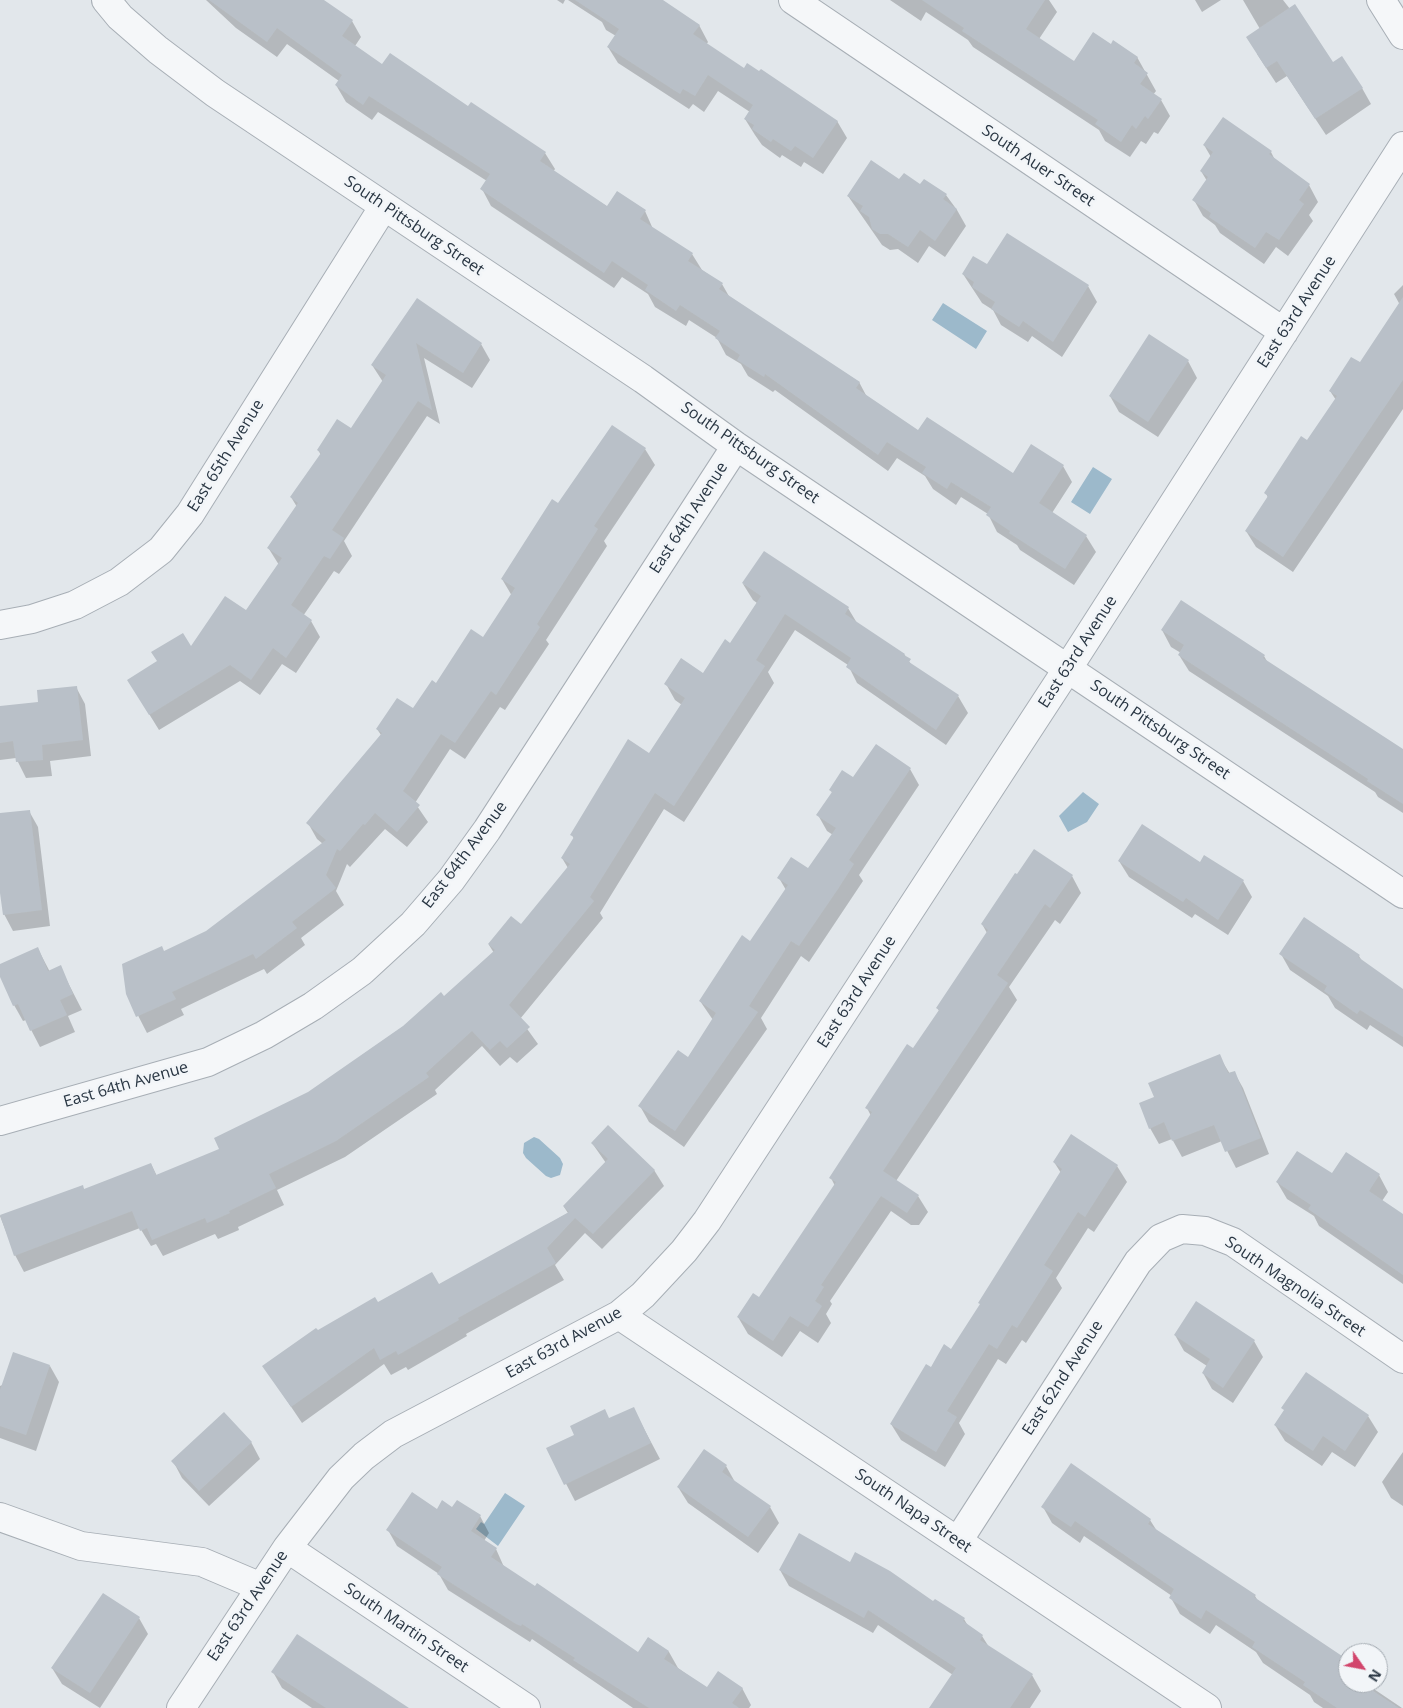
<!DOCTYPE html>
<html>
<head>
<meta charset="utf-8">
<style>
  body { margin:0 }
  #map { position:relative; width:1403px; height:1708px; overflow:hidden; background:#e2e7eb; font-family:"Open Sans",sans-serif }
  canvas { display:block }
  .north { position:absolute; left:1338px; top:1643px; width:50px; height:50px; box-sizing:border-box; background:#f2f5f8; border:1px solid #a2a9b0; border-radius:50%; rotate:123deg; font-size:14px; font-weight:700; line-height:20px; text-align:center; color:#293643 }
  .north::after { content:''; display:block; margin:auto; width:18px; height:22px; background:#d2456c; clip-path:polygon(50% 0,100% 100%,50% 72%,0 100%) }
</style>
</head>
<body>
<div id="map">
<canvas width="1403" height="1708"></canvas>
<div class="north">N</div>
</div>
<script>
const context = document.querySelector('canvas').getContext('2d');
context.lineJoin = 'round';
function fill(path, color) { context.fillStyle = color; context.fill(path, 'evenodd'); }
const poly = rows => new Path2D(rows.map(r => 'M' + r).join(''));
function strokePath(path, color, width, dash) { context.strokeStyle = color; context.lineWidth = width; context.lineCap = dash ? 'butt' : 'round'; context.setLineDash(dash || []); context.stroke(path); }
function drawText(font, color, halo, rows, align = 'center') {
  context.font = font + ' "Open Sans",sans-serif'; context.lineWidth = 5; context.setLineDash([]); context.textBaseline = 'middle'; context.strokeStyle = halo; context.fillStyle = color; for (const [text, x, y, turn = 0] of rows) {
    context.save(); context.translate(x, y); context.rotate((+turn || 0) * Math.PI / 180); context.textAlign = isNaN(turn) ? turn : align; if (halo) context.strokeText(text, 0, 0); context.fillText(text, 0, 0); context.restore();
  }
}
fill(poly([
  [943,303,987,331,976,349,932,320],
  [1093,467,1112,479,1090,514,1071,502],
  [1083,792,1099,804,1087,822,1068,832,1059,816],
  [534,1137,539,1139,560,1158,563,1164,560,1175,551,1178,546,1176,526,1158,523,1153,524,1143],
  [505,1493,525,1506,498,1546,476,1529,481,1522,484,1524]
]), '#9cb9cb');
fill(poly([
  [206,0,322,0,352,21,361,37,355,46,382,65,469,108,545,153,555,169,553,172,608,207,645,211,653,229,692,254,702,270,722,284,730,298,859,382,867,397,919,432,1013,475,1063,466,1072,482,1052,513,1086,536,1096,552,1074,585,1020,550,1017,545,997,532,988,514,961,497,956,505,933,489,925,476,897,458,888,471,775,390,773,392,748,376,741,364,726,355,717,338,689,320,686,326,655,307,648,294,622,277,614,288,491,206,482,189,487,181,378,112,372,120,346,102,336,85,339,81,287,44,277,57,236,28],
  [557,0,565,0,563,4],
  [568,0,661,0,699,25,708,42,706,45,744,70,837,121,847,138,823,174,804,162,801,167,782,155,780,158,762,145,755,135,745,119,750,112,718,91,704,112,693,104,689,109,618,63,608,47,616,36,606,30,602,22],
  [890,0,1049,0,1057,12,1039,39,1074,63,1111,45,1137,57,1156,91,1153,95,1161,100,1170,116,1158,134,1154,132,1146,144,1141,141,1130,157,1105,141,1099,130,973,47,968,40,926,12,921,21],
  [1195,0,1221,0,1202,12],
  [1243,0,1283,0,1333,64,1362,88,1371,104,1326,135,1287,76,1276,83,1257,54,1260,29],
  [1204,145,1271,152,1275,160,1309,185,1318,202,1309,215,1313,221,1288,256,1276,247,1264,264,1220,233,1215,225,1203,216,1194,200,1207,181,1201,171,1211,157],
  [900,180,946,195,957,210,966,226,945,257,929,246,918,263,898,249,890,250,882,245,848,196],
  [987,266,1088,286,1097,302,1062,357,1032,336,1028,342,1001,325,993,310,982,303,963,274],
  [1403,285,1403,409,1293,572,1256,547,1246,531,1268,498,1266,493,1308,442,1336,400,1330,391,1360,364,1400,305,1394,294],
  [417,300,481,344,490,360,472,388,424,358,440,424,427,416,344,541,352,556,339,574,334,571,303,616,311,621,320,637,296,673,282,664,260,695,240,681,159,730,138,696,191,648,246,612,279,565,269,549,297,507,291,497,321,455,318,450,351,430,383,382,372,365],
  [1188,361,1197,378,1158,437,1119,412,1110,396],
  [612,427,645,449,655,465,604,541,607,546,546,640,549,644,505,710,500,707,465,759,450,749,415,803,428,822,407,847,385,829,350,867,347,864,336,891,344,905,301,938,305,945,267,974,264,969,181,1009,184,1015,147,1033,127,994,164,952,207,932,323,844,317,839,308,823,381,735,377,729,413,710,483,639,512,596,502,579,559,505],
  [743,584,848,608,857,623,904,654,913,667,958,696,968,713,946,745,857,683,848,665,795,630,768,672,774,683,684,822,664,809,600,913,603,918,520,1019,538,1044,517,1063,510,1057,500,1066,482,1046,435,1090,437,1094,345,1157,277,1190,284,1205,238,1227,239,1230,218,1239,215,1234,163,1256,156,1244,151,1246,140,1228,24,1272,15,1255,0,1216,82,1186,85,1191,151,1164,157,1176,221,1150,308,1093,444,998,494,953,489,945,522,926,568,868,562,858,574,839,572,835,650,755,682,705,675,700,666,684,704,675,731,644,757,603,753,600],
  [1162,630,1264,656,1268,663,1403,750,1403,813,1378,797,1375,792,1189,671,1179,655,1181,653,1171,647],
  [76,687,85,704,91,756,50,761,52,776,26,778,16,758,0,760,0,707,40,703],
  [910,769,919,785,859,875,863,881,809,962,801,956,761,1018,767,1029,684,1147,649,1122,640,1106,688,1058,713,1020,700,1001,750,943,786,890,779,878,809,870,833,835,827,831,818,815,832,793,831,790,854,779],
  [29,811,38,827,50,926,13,931,4,914,0,883,0,815],
  [1119,861,1200,863,1243,881,1252,897,1228,935,1195,914,1192,918,1129,877],
  [1072,876,1081,893,1060,924,1055,920,1009,987,1017,1000,896,1181,918,1196,928,1212,919,1225,911,1225,891,1211,830,1301,832,1304,826,1314,831,1323,818,1343,800,1331,782,1357,748,1334,738,1317,760,1298,835,1186,831,1178,871,1116,867,1108,913,1050,939,1011,938,1009,987,933,982,924],
  [38,949,50,972,60,967,82,1010,68,1016,75,1032,40,1047,26,1020,23,1021,14,1005,0,974,0,966],
  [1281,954,1359,956,1362,961,1403,990,1403,1047,1370,1025,1367,1030,1335,1008,1328,996,1290,970],
  [1219,1056,1230,1074,1234,1072,1243,1088,1269,1154,1236,1168,1222,1141,1182,1157,1172,1139,1159,1144,1150,1128,1155,1098],
  [592,1143,654,1170,664,1186,602,1249,585,1233,555,1265,564,1280,466,1334,467,1336,408,1370,406,1367,391,1375,384,1364,302,1423,267,1371,317,1331,378,1304,439,1286,568,1213,564,1207,606,1163],
  [1054,1162,1117,1166,1127,1182,1094,1232,1088,1228,1056,1278,1062,1288,1026,1343,1022,1340,1006,1364,998,1359,959,1423,965,1434,945,1467,901,1440,891,1424,931,1368,951,1350,981,1305,1061,1173],
  [1332,1175,1379,1175,1388,1192,1382,1201,1403,1215,1403,1284,1319,1226,1314,1216,1287,1199,1277,1182],
  [1175,1335,1254,1341,1263,1357,1233,1403,1212,1389,1203,1373,1207,1366,1184,1351],
  [50,1366,59,1382,36,1451,0,1438,0,1386],
  [633,1408,660,1459,575,1501,548,1449],
  [1368,1416,1378,1432,1355,1467,1332,1452,1322,1466,1285,1441,1275,1425],
  [251,1442,260,1459,209,1506,182,1478,173,1461],
  [1403,1452,1403,1506,1391,1498,1382,1482],
  [726,1466,735,1482,770,1507,779,1523,758,1553,688,1503,678,1487],
  [1043,1507,1150,1520,1157,1531,1255,1596,1258,1601,1348,1661,1348,1683,1365,1683,1402,1708,1323,1708,1314,1702,1310,1695,1263,1663,1256,1652,1216,1625,1210,1634,1180,1614,1171,1598,1172,1596,1084,1536,1080,1543,1052,1523],
  [452,1508,480,1516,489,1533,484,1541,496,1549,504,1567,638,1654,648,1638,669,1652,678,1668,707,1689,742,1688,751,1705,749,1708,633,1708,532,1639,530,1642,448,1590,439,1574,397,1546,388,1530,437,1510],
  [850,1563,964,1619,968,1626,982,1636,989,1647,1032,1675,1041,1691,1030,1708,936,1708,953,1675,878,1625,873,1633,789,1586,780,1570],
  [139,1618,148,1634,100,1708,62,1684,52,1668],
  [273,1672,406,1708,312,1708,282,1688]
]), '#0003');
fill(poly([
  [209,0,324,0,353,20,342,36,382,64,390,53,468,106,471,102,546,152,540,161,607,206,617,191,646,210,640,219,693,253,688,261,723,283,719,289,860,382,856,388,918,430,927,417,1013,473,1031,444,1064,465,1039,503,1087,535,1065,569,1009,533,1010,531,986,515,991,507,951,482,947,489,922,473,926,467,887,442,878,455,765,374,764,377,737,360,740,355,715,338,720,331,680,305,676,311,645,290,648,285,612,261,604,273,480,189,490,174,369,96,363,105,335,85,342,75,277,28,267,42],
  [575,0,663,0,700,25,693,34,744,68,747,63,759,71,761,69,838,121,813,158,795,146,791,151,773,139,771,142,752,129,754,125,744,119,753,105,708,75,695,96,683,89,680,94,607,47,619,29],
  [922,0,1045,0,1026,29,1074,61,1093,32,1111,44,1113,40,1138,57,1134,63,1148,73,1140,84,1162,99,1148,119,1145,116,1136,129,1132,125,1121,142,1095,124,1098,120,962,31,964,28],
  [1295,4,1333,62,1342,56,1363,88,1315,119,1277,61,1266,68,1246,37],
  [1223,117,1272,151,1269,154,1310,184,1299,200,1304,204,1279,240,1266,232,1255,248,1209,217,1211,213,1192,200,1208,177,1200,171,1213,152,1203,145],
  [871,160,899,179,904,173,920,184,924,179,947,194,943,199,957,209,935,241,920,230,908,247,888,234,880,234,872,229,869,217,860,211,863,206,847,196],
  [1007,233,1089,285,1053,342,1023,321,1019,327,991,309,995,302,972,287,974,282,962,274,973,256,987,264],
  [1403,297,1403,380,1283,557,1245,531,1268,496,1264,493,1301,436,1307,440,1337,396,1329,391,1351,357,1360,362],
  [417,298,482,343,463,373,416,343,432,410,418,401,332,530,344,538,330,559,324,556,291,605,312,620,286,658,273,648,251,680,230,665,149,715,127,680,157,661,151,652,183,633,191,646,225,596,246,610,282,558,267,548,298,503,290,497,321,453,317,450,337,419,351,428,386,375,371,365],
  [1149,334,1189,360,1148,422,1109,396],
  [612,425,646,448,594,526,598,529,537,624,540,627,496,695,491,691,455,743,441,734,403,791,420,805,397,832,375,813,365,825,363,824,340,851,337,849,326,875,336,888,292,922,297,928,256,959,253,954,172,992,176,999,136,1017,126,994,122,964,162,946,164,951,206,931,326,840,306,823,382,733,376,729,397,698,413,708,432,680,436,683,471,629,483,637,515,588,501,579,552,499,558,503],
  [764,551,849,607,845,614,905,654,904,655,911,659,909,662,959,695,936,730,846,667,851,658,785,614,756,660,765,666,674,806,655,793,590,897,594,901,509,1005,530,1027,507,1048,500,1041,490,1050,472,1031,426,1073,429,1077,336,1141,269,1174,276,1188,229,1211,230,1213,207,1223,205,1218,152,1240,147,1228,140,1231,132,1211,14,1256,0,1215,83,1185,84,1189,151,1163,156,1175,219,1149,214,1138,308,1092,403,1026,441,992,444,996,495,950,488,944,511,916,521,924,570,864,561,858,574,837,570,835,628,739,649,753,685,698,664,684,681,658,703,673,725,639,730,643,761,596,742,583],
  [1181,600,1265,655,1263,658,1403,749,1403,804,1367,781,1368,779,1178,655,1184,645,1161,630],
  [77,686,83,740,42,745,43,760,16,762,13,741,0,743,0,706,38,702,37,690],
  [876,744,911,768,849,860,854,864,838,889,799,946,791,941,749,1006,758,1012,675,1131,638,1106,678,1050,688,1057,716,1013,699,1001,742,935,750,941,788,885,777,878,791,857,808,868,836,828,816,815,832,792,829,790,842,770,853,777],
  [30,810,42,910,3,915,0,893,0,813],
  [1142,824,1200,862,1204,855,1244,880,1218,920,1186,898,1183,902,1118,861],
  [1034,849,1073,875,1050,908,1045,904,997,975,1008,983,883,1171,919,1195,907,1213,881,1196,821,1285,824,1287,815,1301,822,1306,808,1327,790,1316,773,1341,737,1317,753,1293,759,1297,836,1182,829,1178,872,1112,865,1108,907,1044,913,1048,939,1010,936,1008,988,930,981,924,1015,873,1017,874],
  [1304,917,1360,955,1358,957,1403,989,1403,1037,1360,1010,1357,1014,1324,991,1327,986,1279,954],
  [38,947,48,971,61,965,73,994,60,1000,67,1015,30,1031,18,1004,13,1006,0,977,0,964],
  [1220,1054,1228,1073,1235,1071,1261,1138,1225,1152,1214,1125,1172,1141,1164,1122,1149,1129,1139,1103,1154,1097,1148,1083],
  [608,1125,655,1170,593,1234,575,1218,547,1248,556,1263,458,1318,459,1320,398,1355,396,1351,380,1360,374,1348,291,1407,262,1366,316,1328,318,1330,375,1297,378,1302,432,1272,439,1284,569,1212,563,1206,608,1159,591,1143],
  [1071,1134,1118,1165,1085,1217,1078,1212,1044,1265,1053,1271,1017,1328,1012,1325,997,1349,989,1344,947,1411,957,1417,936,1452,890,1424,926,1364,931,1367,944,1344,951,1349,980,1304,978,1303,1062,1169,1053,1162],
  [1297,1151,1332,1173,1346,1152,1380,1174,1369,1191,1403,1214,1403,1275,1308,1209,1311,1205,1276,1182],
  [1196,1301,1255,1340,1223,1388,1202,1373,1210,1359,1174,1335],
  [13,1352,50,1365,26,1435,0,1426,0,1390],
  [1306,1372,1369,1415,1345,1451,1323,1436,1313,1451,1274,1425,1284,1410,1281,1408],
  [634,1407,651,1443,564,1485,546,1448,574,1435,570,1426,605,1409,609,1418],
  [224,1412,252,1442,199,1491,171,1461],
  [704,1449,727,1465,722,1472,771,1506,748,1537,677,1487],
  [1071,1463,1151,1519,1148,1524,1256,1595,1254,1597,1348,1660,1348,1683,1361,1683,1399,1708,1337,1708,1303,1685,1305,1682,1252,1647,1255,1642,1206,1610,1201,1619,1169,1598,1174,1589,1075,1521,1071,1527,1041,1507],
  [412,1492,437,1509,442,1500,452,1507,457,1500,481,1515,471,1531,497,1548,491,1557,535,1586,537,1583,638,1652,648,1637,669,1651,664,1659,707,1687,718,1671,743,1688,732,1703,739,1708,649,1708,573,1660,575,1658,522,1624,521,1626,516,1624,467,1593,437,1574,442,1567,386,1530],
  [799,1533,850,1562,855,1552,890,1571,933,1601,935,1599,965,1618,963,1621,983,1635,980,1640,1033,1674,1010,1708,929,1708,956,1668,868,1610,864,1618,779,1570],
  [103,1593,140,1617,90,1693,51,1668],
  [297,1634,409,1708,326,1708,271,1672]
]), '#b9c0c8');
const street = poly([
  [106,0,120,17,158,50,215,93,643,379,736,446,1403,894],
  [793,0,1284,332],
  [1381,0,1403,35],
  [0,625,32,619,75,605,119,582,161,550,190,514,384,206],
  [0,1121,208,1062,264,1035,313,1006,362,971,413,924,451,880,487,830,736,446],
  [619,1315,1207,1708],
  [0,1517,81,1546,202,1562,261,1587],
  [958,1541,1138,1262,1161,1238,1182,1229,1205,1231,1233,1242,1403,1359],
  [287,1548,526,1708],
  [181,1708,287,1548,341,1478,364,1456,393,1434,619,1315,643,1295,684,1251,707,1221,1068,668,1403,146]
]);
strokePath(street, '#a7aeb5', 30);
strokePath(street, '#f5f7f9', 28);
drawText('16px', '#293643', '#f2f5f8', [
  ["South Auer Street",1038,166,34],
  ["South Pittsburg Street",414,226,34],
  ["East 63rd Avenue",1297,312,-57],
  ["South Pittsburg Street",750,453,35],
  ["East 65th Avenue",226,456,-58],
  ["East 64th Avenue",689,518,-57],
  ["East 63rd Avenue",1078,652,-57],
  ["South Pittsburg Street",1160,730,34],
  ["East 64th Avenue",465,855,-53],
  ["East 63rd Avenue",857,992,-57],
  ["East 64th Avenue",126,1085,-16],
  ["South Magnolia Street",1295,1287,34],
  ["East 63rd Avenue",564,1343,-29],
  ["East 62nd Avenue",1063,1378,-57],
  ["South Napa Street",913,1511,34],
  ["East 63rd Avenue",248,1606,-56],
  ["South Martin Street",406,1628,34]
]);
</script>
</body>
</html>
